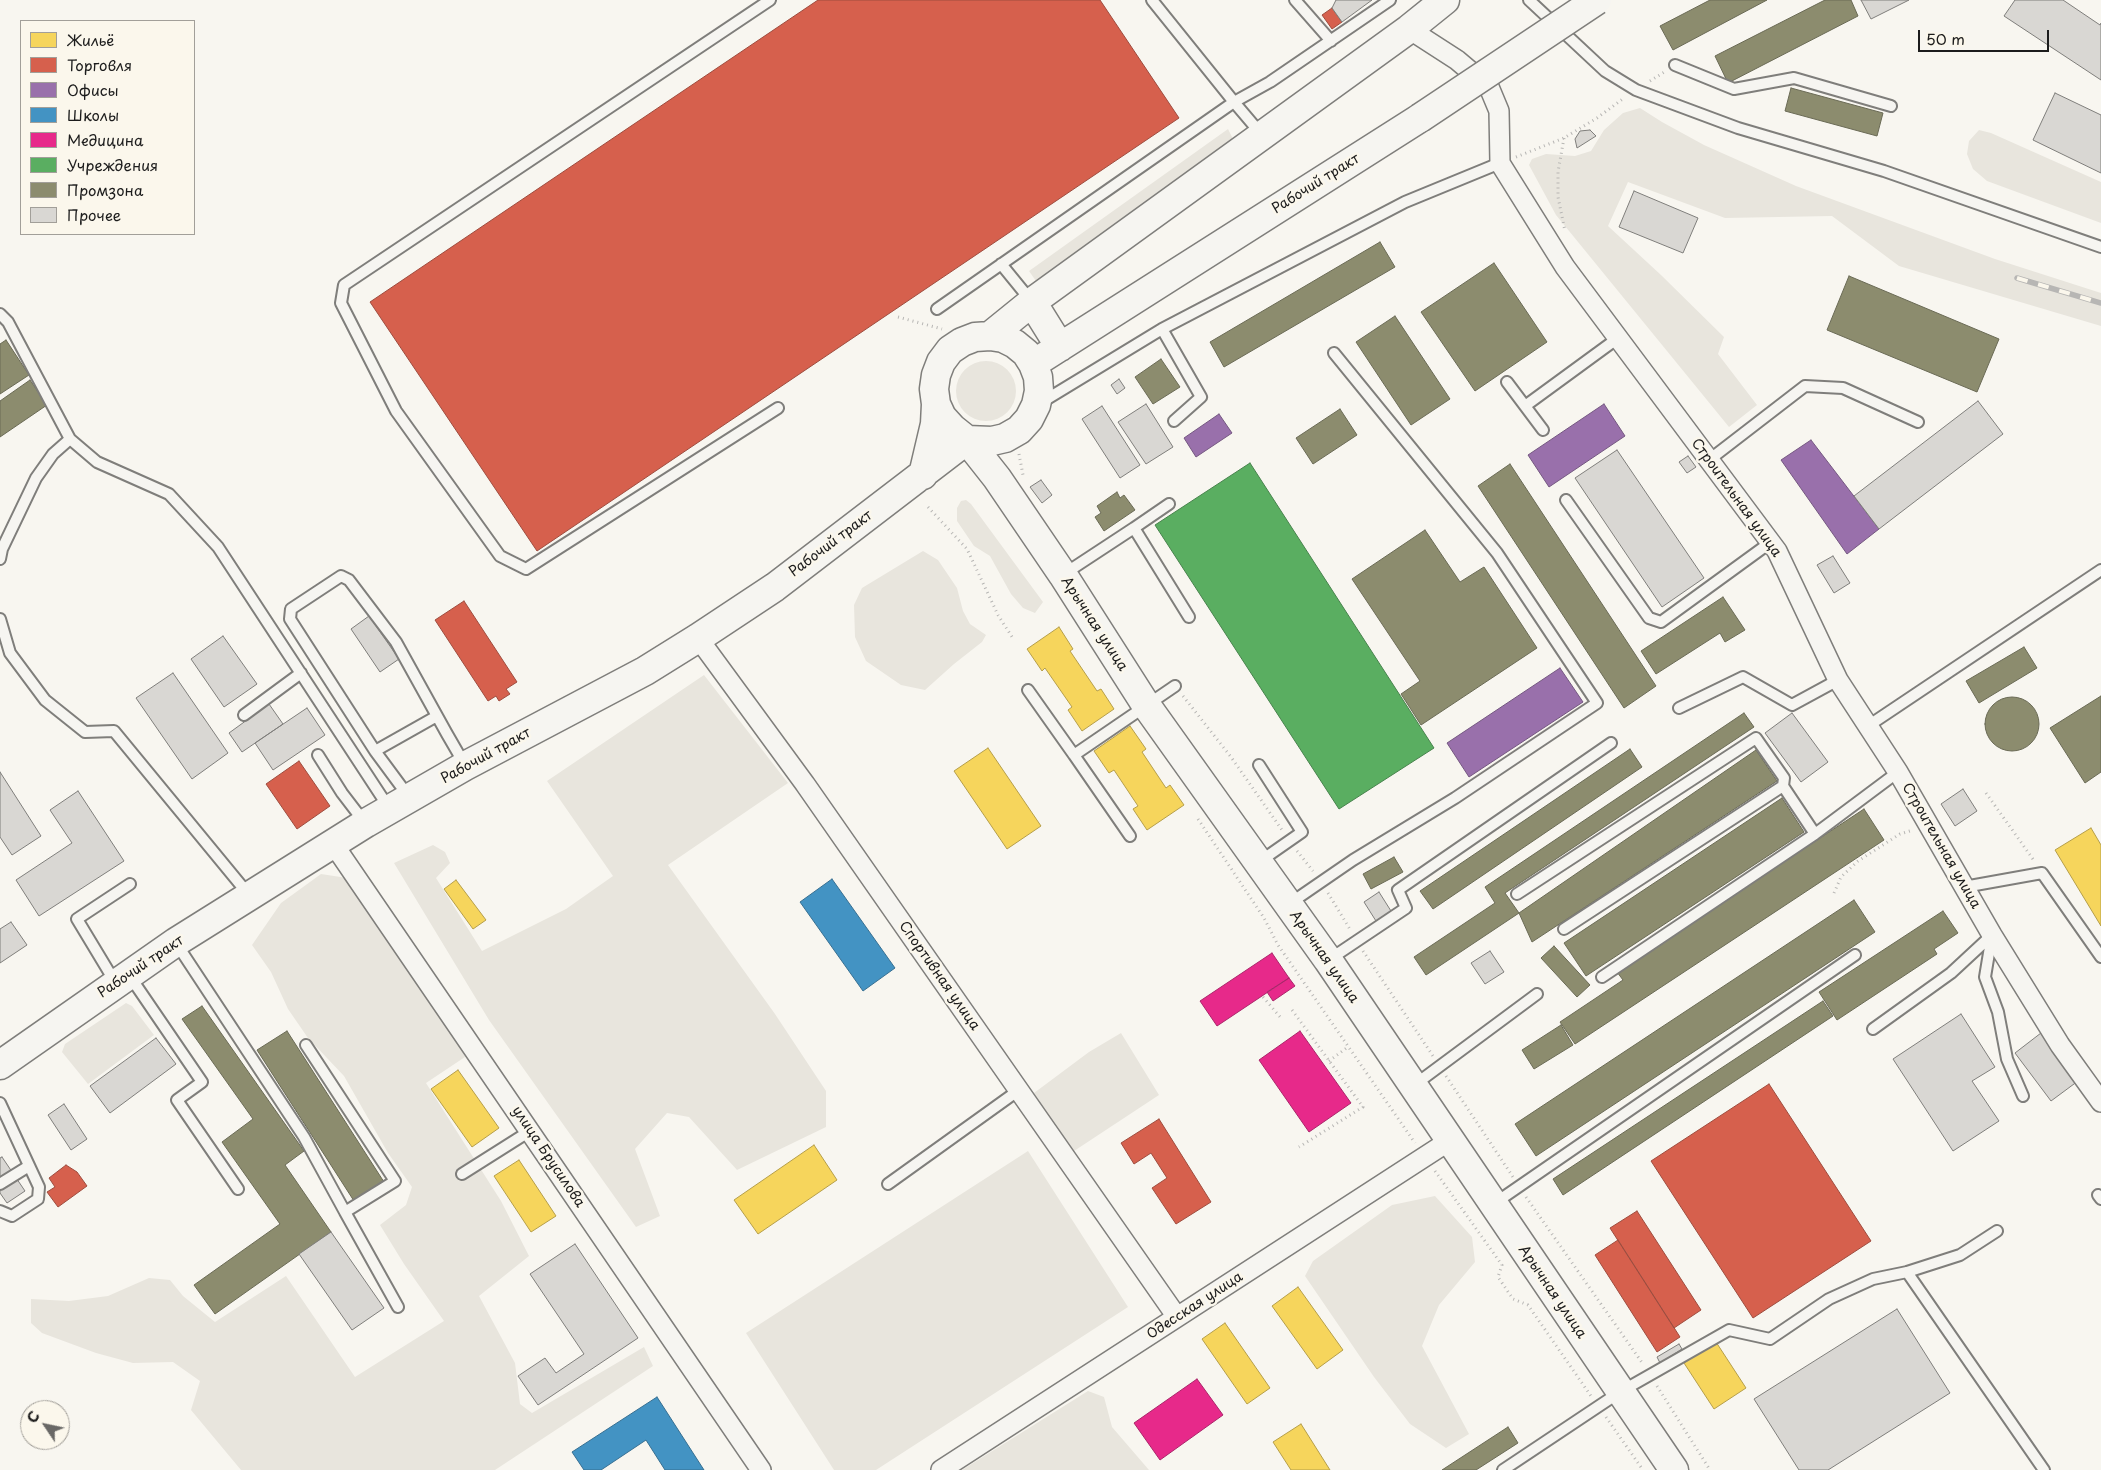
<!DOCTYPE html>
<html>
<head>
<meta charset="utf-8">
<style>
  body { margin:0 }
  #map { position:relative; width:2101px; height:1470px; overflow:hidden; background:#f8f6f0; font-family:"Playpen Sans",sans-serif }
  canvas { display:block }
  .legend { position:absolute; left:20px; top:20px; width:175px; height:215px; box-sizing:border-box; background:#fbf7ec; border:1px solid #a29f99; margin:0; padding:6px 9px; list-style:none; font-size:15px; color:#1c1c1c }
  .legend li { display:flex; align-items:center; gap:10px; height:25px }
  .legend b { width:25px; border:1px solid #a29f99 }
  .north { position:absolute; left:20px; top:1400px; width:50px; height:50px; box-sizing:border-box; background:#fbf7ec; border:1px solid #a29f99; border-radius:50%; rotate:304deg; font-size:14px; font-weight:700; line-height:20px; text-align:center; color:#1c1c1c }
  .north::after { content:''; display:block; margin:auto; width:18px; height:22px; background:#696866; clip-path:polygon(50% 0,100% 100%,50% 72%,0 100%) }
  .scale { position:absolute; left:1918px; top:30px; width:131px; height:22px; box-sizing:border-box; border:2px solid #1c1c1c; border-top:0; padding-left:6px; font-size:15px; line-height:18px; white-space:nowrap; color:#1c1c1c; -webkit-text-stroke:4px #fbf7ec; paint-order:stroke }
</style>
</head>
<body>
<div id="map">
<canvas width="2101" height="1470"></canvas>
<ul class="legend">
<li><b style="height:14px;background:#f6d55c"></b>Жильё</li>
<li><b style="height:14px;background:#d6604d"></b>Торговля</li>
<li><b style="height:14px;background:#9970ab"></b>Офисы</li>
<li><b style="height:14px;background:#4393c3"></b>Школы</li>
<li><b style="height:14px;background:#e7298a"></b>Медицина</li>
<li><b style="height:14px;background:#5aae61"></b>Учреждения</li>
<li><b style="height:14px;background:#8c8c6e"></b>Промзона</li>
<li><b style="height:14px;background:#d9d7d3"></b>Прочее</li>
</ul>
<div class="north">С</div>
<div class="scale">50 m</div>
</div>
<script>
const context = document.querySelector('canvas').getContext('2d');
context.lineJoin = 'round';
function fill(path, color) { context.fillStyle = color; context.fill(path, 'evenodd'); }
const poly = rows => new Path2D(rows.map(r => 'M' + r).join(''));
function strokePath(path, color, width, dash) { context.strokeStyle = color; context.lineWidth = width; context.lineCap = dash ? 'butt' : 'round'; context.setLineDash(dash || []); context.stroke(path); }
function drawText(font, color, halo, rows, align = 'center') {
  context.font = font + ' "Playpen Sans",sans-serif'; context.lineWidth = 5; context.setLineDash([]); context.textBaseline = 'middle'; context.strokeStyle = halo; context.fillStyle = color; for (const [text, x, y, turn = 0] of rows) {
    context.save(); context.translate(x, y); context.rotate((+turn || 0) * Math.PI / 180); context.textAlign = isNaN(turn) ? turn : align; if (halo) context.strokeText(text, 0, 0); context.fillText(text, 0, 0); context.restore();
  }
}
fill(poly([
  [1640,108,1662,122,1704,145,1796,186,1995,259,2101,293,2101,326,1899,266,1832,216,1725,218,1628,182,1608,226,1661,275,1724,337,1718,354,1757,405,1729,427,1556,215,1529,165,1532,159,1546,154,1575,156,1591,151,1604,130,1623,113],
  [1228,129,1234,141,1036,281,1029,271],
  [1979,130,1991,133,2101,182,2101,223,1987,181,1973,169,1967,154,1969,141],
  '956 391a30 30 0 1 1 60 0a30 30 0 1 1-60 0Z',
  [966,500,971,504,1043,602,1035,613,1023,608,1011,594,990,556,974,546,957,521,957,508,961,501],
  [923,551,938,560,957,588,963,611,970,624,986,635,982,642,954,664,925,690,901,685,866,661,855,637,854,605,862,588],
  [704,675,788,783,668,865,775,1014,826,1091,826,1127,737,1170,689,1117,667,1113,635,1149,660,1216,636,1227,489,1020,394,863,433,845,445,852,450,863,436,878,482,951,566,909,613,876,547,781],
  [321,874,347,878,429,1001,460,1042,465,1057,426,1083,501,1201,529,1256,479,1296,515,1363,520,1404,532,1413,644,1347,653,1366,495,1470,241,1470,191,1410,200,1381,173,1362,133,1363,96,1353,42,1333,31,1323,31,1299,69,1301,108,1296,149,1278,170,1280,183,1296,215,1322,286,1276,355,1377,444,1321,404,1264,380,1225,406,1205,412,1187,388,1153,344,1076,308,1038,288,1009,271,972,252,945,281,903],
  [126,1003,132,1006,154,1035,88,1084,62,1052,65,1044],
  [1121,1033,1159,1095,1071,1153,1034,1093,1089,1052],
  [1028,1151,1128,1307,876,1470,834,1470,746,1333],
  [1435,1196,1472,1237,1475,1262,1439,1305,1422,1346,1469,1434,1446,1448,1410,1424,1374,1377,1305,1276,1313,1261,1392,1205],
  [1088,1391,1104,1397,1112,1427,1149,1470,962,1470]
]), '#e8e5dd');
const homes = poly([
  [1059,627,1073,649,1070,651,1097,691,1101,689,1114,709,1082,731,1068,710,1072,707,1045,668,1042,671,1027,649,1059,627],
  [1130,726,1146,749,1142,752,1166,788,1170,785,1184,805,1147,830,1133,809,1138,806,1114,770,1109,773,1094,751,1130,726],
  [988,748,1041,826,1007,849,954,771,988,748],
  [2091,828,2101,845,2101,926,2055,850,2091,828],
  [456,880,486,920,473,929,444,889,456,880],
  [458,1070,499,1128,472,1147,431,1089,458,1070],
  [814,1145,837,1180,758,1234,734,1200,814,1145],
  [519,1160,556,1216,531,1232,494,1176,519,1160],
  [1298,1287,1343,1350,1317,1369,1272,1306,1298,1287],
  [1225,1323,1270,1388,1247,1404,1202,1339,1225,1323],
  [1716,1342,1746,1388,1714,1409,1684,1363,1716,1342],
  [1301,1424,1330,1470,1291,1470,1273,1442,1301,1424]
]);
fill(homes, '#f6d55c');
strokePath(homes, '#b59e49', 1);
const shops = poly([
  [818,0,1100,0,1179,118,537,551,370,302,818,0],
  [1332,8,1342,22,1332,29,1322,15,1332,8],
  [464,601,517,682,506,689,510,694,499,701,496,696,488,701,435,620,464,601],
  [299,761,330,806,297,829,266,784,299,761],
  [1769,1084,1871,1241,1753,1318,1651,1161,1769,1084],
  [1159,1119,1211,1202,1176,1224,1152,1188,1167,1178,1151,1153,1134,1164,1121,1143,1159,1119],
  [66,1165,77,1172,87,1186,58,1207,47,1192,55,1187,49,1178,66,1165],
  [1637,1211,1701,1310,1674,1328,1610,1228,1637,1211],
  [1618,1240,1680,1337,1657,1352,1595,1255,1618,1240]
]);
fill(shops, '#d6604d');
strokePath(shops, '#9e4c3e', 1);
const offices = poly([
  [1604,404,1625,436,1549,487,1528,455,1604,404],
  [1219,414,1232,433,1196,457,1184,438,1219,414],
  [1811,440,1879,529,1847,554,1781,460,1811,440],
  [1560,668,1583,702,1469,777,1447,743,1560,668]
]);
fill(offices, '#9970ab');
strokePath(offices, '#745780', 1);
const schools = poly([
  [832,879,895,968,863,991,800,902,832,879],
  [657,1397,704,1470,665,1470,646,1440,601,1470,584,1470,572,1452,657,1397]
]);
fill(schools, '#4393c3');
strokePath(schools, '#376f91', 1);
const health = poly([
  [1272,953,1289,978,1217,1026,1200,1001,1272,953],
  [1289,978,1295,986,1273,1001,1267,992,1289,978],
  [1300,1031,1351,1103,1309,1132,1259,1060,1300,1031],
  [1197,1379,1223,1415,1160,1460,1134,1423,1197,1379]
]);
fill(health, '#e7298a');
strokePath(health, '#aa2569', 1);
const public = poly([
  [1250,463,1434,748,1339,809,1155,525,1250,463]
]);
fill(public, '#5aae61');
strokePath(public, '#47824c', 1);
const industry = poly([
  [1710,0,1767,0,1673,50,1660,26,1710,0],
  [1825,0,1851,0,1858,16,1728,83,1715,56,1825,0],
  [1791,88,1883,113,1877,136,1785,111,1791,88],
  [1380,242,1395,267,1224,367,1210,342,1380,242],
  [1494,263,1547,342,1475,391,1421,312,1494,263],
  [1849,276,1999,339,1977,392,1827,330,1849,276],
  [1395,316,1450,399,1411,425,1356,342,1395,316],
  [6,340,29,375,0,394,0,344,6,340],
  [1161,359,1180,387,1153,404,1135,377,1161,359],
  [30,380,47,405,0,437,0,401,30,380],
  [1340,409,1357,435,1313,464,1296,438,1340,409],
  [1510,464,1656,686,1624,708,1478,486,1510,464],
  [1117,492,1120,498,1124,495,1135,510,1104,531,1095,517,1101,513,1097,506,1117,492],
  [1425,530,1460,582,1484,567,1537,648,1421,725,1401,694,1420,681,1352,579,1425,530],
  [1723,597,1745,630,1725,642,1720,633,1656,674,1641,651,1723,597],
  [2024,647,2037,668,1979,703,1966,681,2024,647],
  [2101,696,2101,772,2085,783,2050,728,2101,696],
  '1985 724a27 27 0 1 1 54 0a27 27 0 1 1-54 0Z',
  [1744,713,1754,727,1505,893,1519,913,1426,975,1414,957,1495,903,1485,887,1744,713],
  [1630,749,1642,767,1433,909,1420,891,1630,749],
  [1756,750,1777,781,1532,942,1519,913,1756,750],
  [1782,798,1804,832,1586,976,1564,943,1782,798],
  [1864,809,1884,840,1575,1044,1560,1022,1623,980,1617,972,1864,809],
  [1394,857,1403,872,1371,889,1363,874,1394,857],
  [1854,900,1875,932,1536,1156,1515,1124,1854,900],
  [1943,911,1958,933,1934,949,1937,954,1837,1020,1819,992,1943,911],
  [1554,946,1590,985,1577,997,1541,958,1554,946],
  [1823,1001,1833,1016,1563,1195,1553,1179,1823,1001],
  [202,1006,304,1151,285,1165,331,1232,215,1314,194,1285,280,1224,222,1142,253,1119,182,1019,202,1006],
  [1561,1025,1573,1045,1534,1069,1522,1050,1561,1025],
  [287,1031,384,1182,354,1201,257,1050,287,1031],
  [1508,1427,1518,1443,1476,1470,1442,1470,1508,1427]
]);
fill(industry, '#8c8c6e');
strokePath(industry, '#6a6a55', 1);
const building = poly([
  [1336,0,1372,0,1342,22,1332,8,1336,0],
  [1861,0,1909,0,1871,19,1861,0],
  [2015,0,2063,0,2100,25,2101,23,2101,80,2004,16,2015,0],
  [2055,93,2101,115,2101,173,2033,140,2055,93],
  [1590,130,1596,136,1577,148,1575,139,1580,131,1590,130],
  [1634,191,1698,218,1683,253,1619,227,1634,191],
  [1119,379,1125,388,1117,394,1111,385,1119,379],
  [1978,401,2003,434,1879,529,1854,496,1978,401],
  [1146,404,1173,447,1146,464,1118,422,1146,404],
  [1102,406,1140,465,1120,478,1082,419,1102,406],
  [1617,450,1704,578,1662,607,1575,478,1617,450],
  [1688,456,1696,467,1687,473,1679,462,1688,456],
  [1041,480,1052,495,1042,503,1030,487,1041,480],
  [1833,556,1850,583,1834,593,1817,565,1833,556],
  [369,616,399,659,380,672,351,629,369,616],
  [223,636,257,684,224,707,191,659,223,636],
  [173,673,228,753,192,779,136,698,173,673],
  [269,704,283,724,242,752,229,733,269,704],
  [307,708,325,735,273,770,255,743,307,708],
  [1792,713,1828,762,1801,782,1765,733,1792,713],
  [0,772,41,836,12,855,0,837,0,772],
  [1963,789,1977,811,1955,826,1941,804,1963,789],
  [78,791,124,861,39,916,16,880,72,843,50,810,78,791],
  [1379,892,1391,911,1376,921,1364,902,1379,892],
  [11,922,27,945,0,963,0,929,11,922],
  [1490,951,1504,972,1485,984,1471,963,1490,951],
  [1961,1014,1995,1067,1972,1081,1999,1121,1953,1151,1893,1059,1961,1014],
  [2041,1033,2078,1081,2051,1101,2015,1053,2041,1033],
  [156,1038,176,1064,110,1113,90,1086,156,1038],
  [64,1104,87,1139,71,1150,48,1115,64,1104],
  [2,1157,25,1191,7,1203,0,1193,0,1158,2,1157],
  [331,1232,384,1308,352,1330,299,1254,331,1232],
  [575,1244,638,1338,538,1405,518,1376,545,1358,556,1373,584,1354,530,1274,575,1244],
  [1897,1309,1950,1393,1828,1470,1799,1470,1754,1399,1897,1309],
  [1679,1344,1682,1349,1660,1363,1657,1357,1679,1344]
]);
fill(building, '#d9d7d3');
strokePath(building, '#7f7e7b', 1);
const lane = poly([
  [770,0,344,285,341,303,396,411,500,556,526,569,778,408],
  [1152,0,1234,102,1270,82,1390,0],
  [1295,0,1331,41],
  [1529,0,1605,71,1636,90,1738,128,1884,171,2101,247],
  [1675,65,1734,89,1794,78,1891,106],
  [1001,264,1032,302],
  [937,309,1234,102,1262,135],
  [0,314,8,322,70,439,53,454,36,478,2,549,0,559],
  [1162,329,1201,397,1174,421],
  [1507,382,1543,430],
  [1042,402,1162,329,1405,202,1500,163],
  [1525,406,1618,338],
  [70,439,97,462,169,494,218,547,389,808],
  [1709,460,1805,386,1843,388,1918,422],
  [1566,500,1649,618,1661,622,1771,542],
  [1134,528,1169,504],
  [1064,574,1134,528,1189,617],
  [0,619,10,653,45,700,85,732,114,731,249,895],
  [1028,690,1074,755],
  [1679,708,1743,677,1792,705,1838,680],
  [244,715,301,673],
  [437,716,375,751,290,619,291,609,341,576,349,580,396,642,437,716,447,734,458,753,464,765],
  [1868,726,2101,570],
  [375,751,409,797],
  [318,755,342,793,365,823],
  [1130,836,1074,755,1175,686],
  [1259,862,1302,832,1259,765],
  [1964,887,2042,873,2101,957],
  [1517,894,1756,738,1784,778,1783,786],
  [1289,904,1353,860,1455,798,1597,703,1497,553,1334,353],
  [1564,929,1783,786,1815,834],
  [176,943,304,1137,345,1212,395,1181,306,1045],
  [1330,959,1406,908,1398,890,1611,743],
  [129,975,202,1082,177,1100,238,1189],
  [1602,977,1815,834,1898,772],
  [115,982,77,919,130,884],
  [1873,1029,1951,973,1992,935,1985,977,1998,1012,2007,1059,2023,1096],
  [1413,1086,1537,994],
  [0,1103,39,1187,38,1199,12,1216,0,1211],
  [462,1174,530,1131],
  [0,1184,29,1166],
  [888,1184,1019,1090],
  [2098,1195,2101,1199],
  [1495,1203,1855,955],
  [345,1212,398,1307],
  [1907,1272,2044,1470],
  [1503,1470,1620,1392,1729,1330,1770,1339,1829,1299,1873,1279,1907,1272,1960,1255,1997,1231]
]);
const street = poly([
  [1409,29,1457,60,1489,87,1499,111,1500,163,1565,267,1777,551,1838,680,1898,772,1992,935,2060,1045,2101,1102],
  [698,638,805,784,1177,1317],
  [334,845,761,1470],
  [941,1470,1449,1141]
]);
const secondary = poly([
  [1032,302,1060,347],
  [990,336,1032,302,1409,29,1445,0],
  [990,336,1003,338,1015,344,1026,353,1033,364,1038,377,1039,391,1036,405,1029,419,1019,430,1005,438,992,441,967,440,952,428,942,417,936,404,934,389,936,375,941,362,950,350,962,342,975,337,990,336],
  [1033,364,1420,118],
  [967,440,997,478,1063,575,1146,705,1328,960,1674,1470],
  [923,475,935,424,936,404],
  [0,1065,176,942,366,823,465,766,645,671,698,638,775,587,967,440]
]);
strokePath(lane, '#7f7e7b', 14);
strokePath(street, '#7f7e7b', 22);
strokePath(secondary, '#7f7e7b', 31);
strokePath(poly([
  [1650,81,1666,71],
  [1564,138,1558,172,1558,197,1565,231],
  [1516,157,1564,138,1597,118,1624,98],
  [898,317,942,329],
  [1019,454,1023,475],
  [928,507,967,549,998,615,1014,640],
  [1183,696,1231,757,1282,830],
  [1986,793,2035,862],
  [1198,819,1264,918,1278,945,1415,1143],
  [1297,851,1313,871],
  [1328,893,1351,931],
  [1834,893,1841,877,1858,861,1900,834,1913,830],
  [1363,951,1433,1056],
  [1263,997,1281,1018],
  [1292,1010,1363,1107,1299,1147],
  [1329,1061,1348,1047],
  [1446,1076,1513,1177],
  [1435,1171,1502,1265,1498,1277,1513,1299,1528,1305,1591,1396],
  [1526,1197,1643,1364],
  [1657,1386,1710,1470],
  [1606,1417,1643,1470]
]), '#b7b6b4', 3, [1, 4]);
strokePath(lane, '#f6f5f1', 10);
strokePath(street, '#f6f5f1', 19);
strokePath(secondary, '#f6f5f1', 28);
const rail = poly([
  [2017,278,2101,303]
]);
strokePath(rail, '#b7b6b4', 5.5);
strokePath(rail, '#fbf7ec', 4, [11]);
const secondaryBridge = poly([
  [1420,118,1597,0]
]);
strokePath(secondaryBridge, '#7f7e7b', 31, []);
strokePath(secondaryBridge, '#f6f5f1', 28);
drawText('14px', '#1c1c1c', '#fbf7ec', [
  ["Рабочий тракт",1316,184,-32],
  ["Строительная улица",1736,498,54],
  ["Рабочий тракт",831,544,-37],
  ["Арычная улица",1094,624,57],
  ["Рабочий тракт",486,756,-29],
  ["Строительная улица",1941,846,60],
  ["Арычная улица",1324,957,55],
  ["Рабочий тракт",141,967,-34],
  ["Спортивная улица",939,976,55],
  ["улица Брусилова",548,1157,56],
  ["Арычная улица",1552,1292,56],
  ["Одесская улица",1195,1306,-33]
]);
</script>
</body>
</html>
